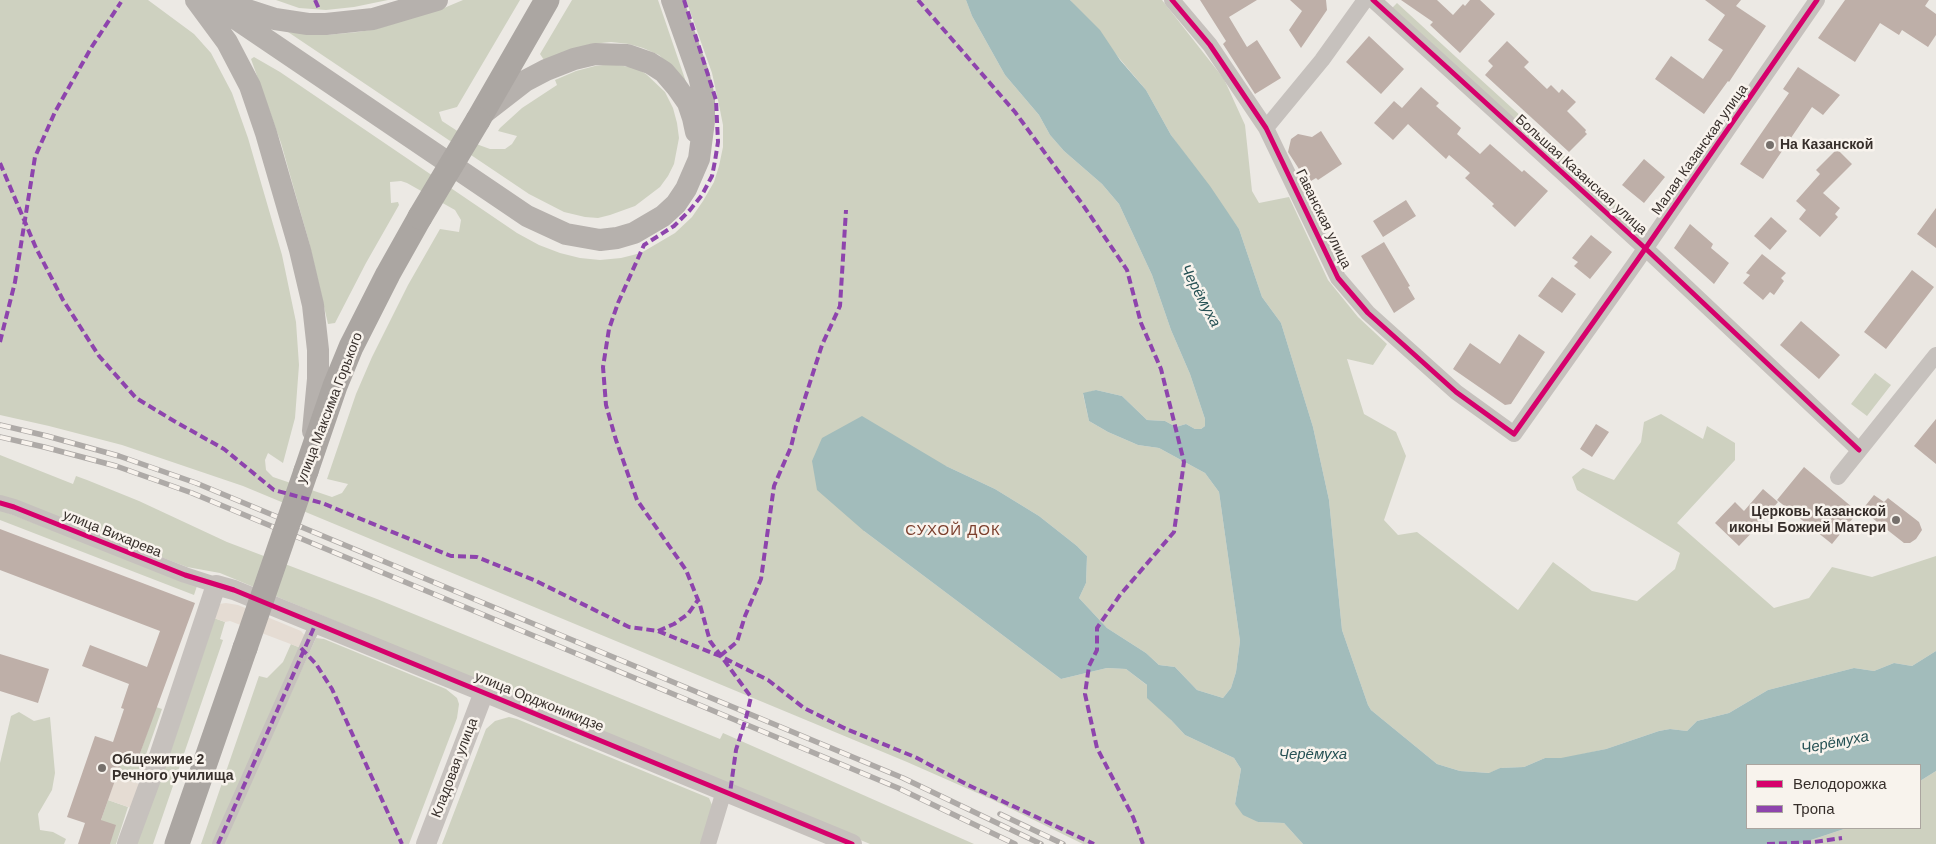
<!DOCTYPE html>
<html>
<head>
<meta charset="utf-8">
<style>
  body { margin:0 }
  #map { position:relative; width:1936px; height:844px; overflow:hidden; background:#ece9e4; font-family:Arial,sans-serif }
  canvas { display:block }
  .legend { position:absolute; left:1746px; top:764px; width:175px; height:65px; box-sizing:border-box; background:#f8f3ed; border:1px solid #aba59f; margin:0; padding:6px 9px; list-style:none; font-size:15px; color:#372f2b }
  .legend li { display:flex; align-items:center; gap:10px; height:25px }
  .legend b { width:25px; border:1px solid #aba59f }
</style>
</head>
<body>
<div id="map">
<canvas width="1936" height="844"></canvas>
<ul class="legend">
<li><b style="height:6px;background:#d6006c"></b>Велодорожка</li>
<li><b style="height:6px;background:#8e44ad"></b>Тропа</li>
</ul>
</div>
<script>
const context = document.querySelector('canvas').getContext('2d');
context.lineJoin = 'round';
function fill(path, color) { context.fillStyle = color; context.fill(path, 'evenodd'); }
const poly = rows => new Path2D(rows.map(r => 'M' + r).join(''));
function strokePath(path, color, width, dash) { context.strokeStyle = color; context.lineWidth = width; context.lineCap = dash ? 'butt' : 'round'; context.setLineDash(dash || []); context.stroke(path); }
function drawText(font, color, halo, rows, align = 'center') {
  context.font = font + ' Arial,sans-serif'; context.lineWidth = 5; context.setLineDash([]); context.textBaseline = 'middle'; context.strokeStyle = halo; context.fillStyle = color; for (const [text, x, y, turn = 0] of rows) {
    context.save(); context.translate(x, y); context.rotate((+turn || 0) * Math.PI / 180); context.textAlign = isNaN(turn) ? turn : align; if (halo) context.strokeText(text, 0, 0); context.fillText(text, 0, 0); context.restore();
  }
}
fill(poly([
  [0,0,148,0,194,34,211,53,232,93,248,138,282,255,296,322,299,365,295,418,283,463,268,453,265,460,266,470,273,477,332,497,342,493,348,484,327,479,356,394,372,357,408,285,440,229,459,232,461,220,455,210,407,183,401,181,390,182,391,203,398,202,399,205,366,263,335,323,328,324,309,242,281,143,251,59,254,57,280,72,517,233,539,245,560,253,580,258,600,260,621,258,641,253,675,233,692,217,703,201,714,182,719,166,723,147,723,125,719,105,712,73,686,0,966,0,972,16,1005,75,1039,115,1050,135,1064,151,1102,184,1119,204,1152,275,1171,330,1190,374,1205,419,1205,426,1201,429,1195,429,1186,424,1176,427,1165,421,1147,420,1122,396,1096,390,1083,394,1089,421,1108,432,1138,445,1159,448,1205,473,1219,492,1240,641,1236,672,1231,688,1223,698,1197,690,1175,667,1159,665,1146,653,1107,628,1079,598,1086,583,1087,556,1077,546,1039,516,995,489,946,466,864,531,1061,679,1107,668,1126,669,1148,686,1171,720,1185,735,1234,758,1241,769,1235,804,1258,822,1284,823,1303,844,1083,844,991,799,907,762,243,486,122,445,49,426,0,415],
  [276,0,388,0,354,7,326,10,299,8],
  [463,0,520,0,457,107,439,112,442,121,479,145,490,149,505,149,512,144,517,136,498,131,500,128,522,108,557,85,555,80,576,71,595,66,611,64,636,68,646,74,665,92,673,108,677,123,679,138,674,164,668,176,660,187,635,206,610,215,598,218,585,217,564,212,529,194,288,32,326,35,358,32,376,29,444,8],
  [572,0,658,0,686,82,659,55,643,48,629,44,611,42,591,44,544,60,540,54],
  [1070,0,1162,0,1224,79,1245,125,1252,191,1259,203,1289,197,1328,280,1358,317,1387,344,1373,365,1347,359,1364,414,1396,432,1406,456,1384,520,1398,535,1417,532,1518,610,1553,562,1592,591,1637,601,1675,569,1680,553,1577,490,1572,477,1583,468,1614,480,1641,442,1644,422,1661,414,1703,439,1707,426,1735,443,1735,460,1677,523,1774,608,1809,598,1832,567,1872,577,1936,556,1936,651,1912,666,1894,663,1874,671,1854,668,1768,690,1729,713,1697,721,1687,731,1670,729,1659,731,1606,749,1561,759,1545,758,1524,767,1500,768,1490,773,1460,771,1437,764,1371,710,1368,705,1342,630,1329,500,1313,427,1281,323,1262,297,1239,229,1171,135,1146,90],
  [1397,3,1456,57,1647,231,1641,233,1391,9],
  [1875,373,1891,385,1867,416,1851,404],
  [0,455,73,484,76,476,87,480,139,501,227,542,377,599,720,739,723,733,974,844,870,844,220,573,187,567,15,501,0,497],
  [0,510,197,586,194,595,0,520],
  [211,617,225,622,220,639,223,640,153,844,134,844],
  [316,638,324,639,446,689,457,698,459,704,457,718,409,844,222,844],
  [291,644,301,648,214,844,201,844,259,676,267,678,283,662],
  [156,707,162,709,136,783,116,776,124,755,138,759],
  [19,712,34,721,50,717,55,773,52,790,38,814,40,830,53,832,66,839,64,844,0,844,0,763,11,716],
  [509,717,517,719,709,798,712,805,701,844,442,844,486,729,495,721],
  [1936,771,1936,844,1799,844,1847,828,1920,828,1920,781],
  [108,800,128,807,116,844,110,844,101,820]
]), '#ced1c0');
fill(poly([
  [226,603,238,605,301,631,305,636,301,648,230,621,225,622,211,617,219,604],
  [116,776,142,785,134,809,108,800]
]), '#e5dcd3');
fill(poly([
  [966,0,1070,0,1100,30,1120,60,1146,90,1171,135,1210,186,1239,229,1262,297,1281,323,1313,427,1329,500,1342,630,1368,705,1371,710,1437,764,1460,771,1489,773,1500,768,1524,767,1545,758,1561,758,1606,749,1659,731,1670,729,1687,731,1697,721,1729,713,1768,690,1854,668,1874,671,1894,663,1912,666,1936,651,1936,771,1920,781,1920,765,1747,765,1747,828,1847,828,1799,844,1303,844,1284,823,1258,822,1243,815,1235,804,1241,769,1234,758,1185,735,1171,720,1147,698,1147,685,1126,669,1107,668,1061,679,864,531,817,490,812,461,822,438,862,416,946,466,995,489,1039,516,1077,546,1087,556,1086,583,1079,598,1107,628,1146,653,1159,665,1175,667,1197,690,1223,698,1231,688,1236,672,1240,641,1219,492,1205,473,1159,448,1138,445,1108,432,1089,421,1083,393,1096,390,1122,396,1147,420,1165,421,1176,427,1186,424,1195,429,1201,429,1205,426,1205,419,1190,374,1171,330,1152,275,1119,204,1102,184,1064,151,1050,135,1039,115,1005,75,972,16]
]), '#a2bcbb');
fill(poly([
  [1200,0,1257,0,1229,17,1247,47,1257,40,1281,78,1255,94,1223,44,1226,41],
  [1290,0,1326,0,1327,10,1301,48,1289,30,1302,11],
  [1401,0,1437,0,1453,15,1463,4,1465,6,1470,0,1480,0,1495,14,1460,53,1430,25,1433,22],
  [1705,0,1741,0,1736,6,1766,26,1729,82,1728,81,1704,114,1655,79,1671,56,1703,79,1723,50,1708,40,1725,15],
  [1845,0,1929,0,1925,6,1936,14,1936,35,1928,47,1902,30,1899,35,1880,23,1855,62,1818,38],
  [1369,36,1404,69,1381,94,1346,62],
  [1507,41,1529,62,1524,67,1547,89,1551,85,1559,93,1562,89,1576,102,1567,111,1586,130,1585,132,1587,134,1569,152,1485,75,1493,66,1488,61],
  [1798,67,1840,95,1823,115,1812,107,1763,179,1740,164,1789,93,1783,89],
  [1421,87,1439,103,1436,106,1461,128,1457,134,1480,154,1490,144,1522,172,1524,170,1548,191,1515,227,1492,206,1494,204,1465,178,1470,173,1449,155,1446,159,1408,124,1393,140,1374,123,1394,101,1402,108],
  [1321,131,1342,164,1318,180,1316,178,1311,181,1302,167,1299,169,1288,152,1291,139,1298,134,1312,137],
  [1837,149,1852,164,1823,193,1840,208,1835,214,1838,217,1820,237,1799,219,1806,210,1796,201,1820,174,1816,170],
  [1644,159,1665,177,1644,203,1622,185],
  [1406,200,1416,216,1383,237,1373,221],
  [1936,208,1936,248,1917,234],
  [1771,217,1787,231,1770,250,1754,236],
  [1690,224,1713,244,1711,248,1729,263,1714,284,1674,248],
  [1591,235,1612,252,1590,279,1574,266,1578,262,1572,258],
  [1384,242,1410,286,1408,287,1415,299,1394,313,1361,256],
  [1762,254,1786,273,1781,278,1784,281,1774,295,1770,292,1763,300,1743,283,1750,275,1746,273],
  [1912,270,1934,287,1886,349,1864,332],
  [1552,277,1576,294,1562,313,1538,296],
  [1801,321,1840,355,1819,379,1780,345],
  [1519,334,1545,352,1511,404,1505,405,1453,369,1470,343,1500,364],
  [1936,419,1936,464,1914,446],
  [1596,424,1609,432,1592,457,1580,449],
  [1804,467,1858,512,1832,544,1777,500],
  [1763,489,1778,502,1759,525,1739,546,1715,523,1735,502,1744,511],
  [1874,495,1884,502,1888,498,1919,522,1922,530,1916,539,1910,543,1904,543,1862,510],
  [0,529,195,603,138,759,124,755,101,820,116,825,110,844,78,844,85,823,67,817,95,736,113,742,124,709,121,708,129,684,82,666,90,645,147,667,160,631,0,570],
  [0,654,49,669,38,703,0,691]
]), '#beafa8');
strokePath(poly([
  [218,844,316,623]
]), '#c6c1bd', 12);
strokePath(poly([
  [1172,0,1210,45,1266,128,1338,278,1368,313,1456,392,1514,434,1636,262,1817,0],
  [1373,0,1645,248,1859,450],
  [1266,128,1322,60,1365,0],
  [1838,477,1936,355],
  [0,503,14,507,185,575,216,585],
  [708,844,724,791]
]), '#c6c1bd', 16);
strokePath(poly([
  [127,844,155,768,216,585,234,590,484,692,852,844],
  [426,844,484,692]
]), '#c6c1bd', 20);
strokePath(poly([
  [196,0,227,42,250,86,266,133,300,250,313,305,318,350,318,379,313,431],
  [208,0,527,216,566,234,600,240,617,238,634,233,663,216,676,204,686,189,699,159,704,121,704,98,699,76,672,0],
  [229,4,275,19,308,24,326,24,373,19,437,0],
  [485,112,525,81,546,70,574,59,595,54,627,55,650,63,664,72,676,86,688,103,693,118,696,132]
]), '#b6b1ad', 22);
strokePath(poly([
  [478,120,547,0],
  [306,471,335,386,351,347,388,274,420,217],
  [177,844,245,648]
]), '#aba6a2', 25);
const rail = poly([
  [0,425,47,436,119,456,196,483,903,778,1041,844],
  [0,437,44,447,116,466,192,493,898,788,1015,844],
  [1000,814,1063,844]
]);
strokePath(rail, '#aeaaa7', 5.5);
strokePath(rail, '#f8f3ed', 4, [11]);
strokePath(poly([
  [420,217,478,120],
  [245,648,306,471]
]), '#aba6a2', 25);
strokePath(poly([
  [315,0,319,9],
  [684,0,716,100,718,142,715,161,712,176,702,195,690,210,674,226,644,245,618,303,609,329,603,367,606,405,616,440,637,500,686,570,700,605,710,641,751,697,746,718,736,750,730,793],
  [918,0,1015,112,1083,205,1127,270,1141,323,1161,369,1184,462,1174,532,1120,595,1097,628,1097,650,1089,666,1085,694,1097,748,1133,817,1143,844],
  [0,163,36,248,63,300,99,356,136,398,174,421,224,449,274,490,322,503,451,556,477,557,534,580,629,627,658,631,720,656,768,680,804,708,846,729,915,757,968,785,1094,844],
  [0,342,15,282,35,157,55,112,91,48,121,2],
  [658,631,674,624,688,614,698,600],
  [301,648,316,664,332,689,402,844],
  [720,656,737,642,745,616,761,579,774,486,791,447,796,426,822,345,840,306,846,210],
  [218,844,316,623],
  [1767,844,1814,842,1842,838]
]), '#8e44ad', 4, [8, 4]);
strokePath(poly([
  [1172,0,1210,45,1266,128,1338,278,1368,313,1456,392,1514,434,1636,262,1817,0],
  [1373,0,1645,248,1859,450],
  [0,503,14,507,185,575,234,590,852,844]
]), '#d6006c', 5);
for (const [x, y, r, color] of [
  [1770,145,5,"#76706c"],
  [1896,520,5,"#76706c"],
  [102,768,5,"#76706c"]
]) { const dot = new Path2D(); dot.arc(x, y, r, 0, 2 * Math.PI); context.fillStyle = color; context.fill(dot); strokePath(dot, '#f8f3ed', 2); }
drawText('bold 14px', '#372f2b', '#f8f3ed', [
  ["На Казанской",1780,145],
  ["Церковь Казанской",1886,512,"right"],
  ["иконы Божией Матери",1886,528,"right"],
  ["Общежитие 2",112,760],
  ["Речного училища",112,776]
], 'left');
drawText('14px', '#372f2b', '#f8f3ed', [
  ["Малая Казанская улица",1700,150,-55],
  ["Большая Казанская улица",1581,175,42],
  ["Гаванская улица",1323,219,64],
  ["улица Максима Горького",330,408,-69],
  ["улица Вихарева",112,534,22],
  ["улица Орджоникидзе",539,702,22],
  ["Кладовая улица",455,768,-69]
]);
drawText('italic 15px', '#265154', '#f8f3ed', [
  ["Черёмуха",1200,296,62],
  ["Черёмуха",1835,743,-11],
  ["Черёмуха",1313,755]
]);
context.letterSpacing = '1px';
drawText('15px', '#7c402e', '#f8f3ed', [
  ["СУХОЙ ДОК",953,531]
]);
context.letterSpacing = '0px';
</script>
</body>
</html>
